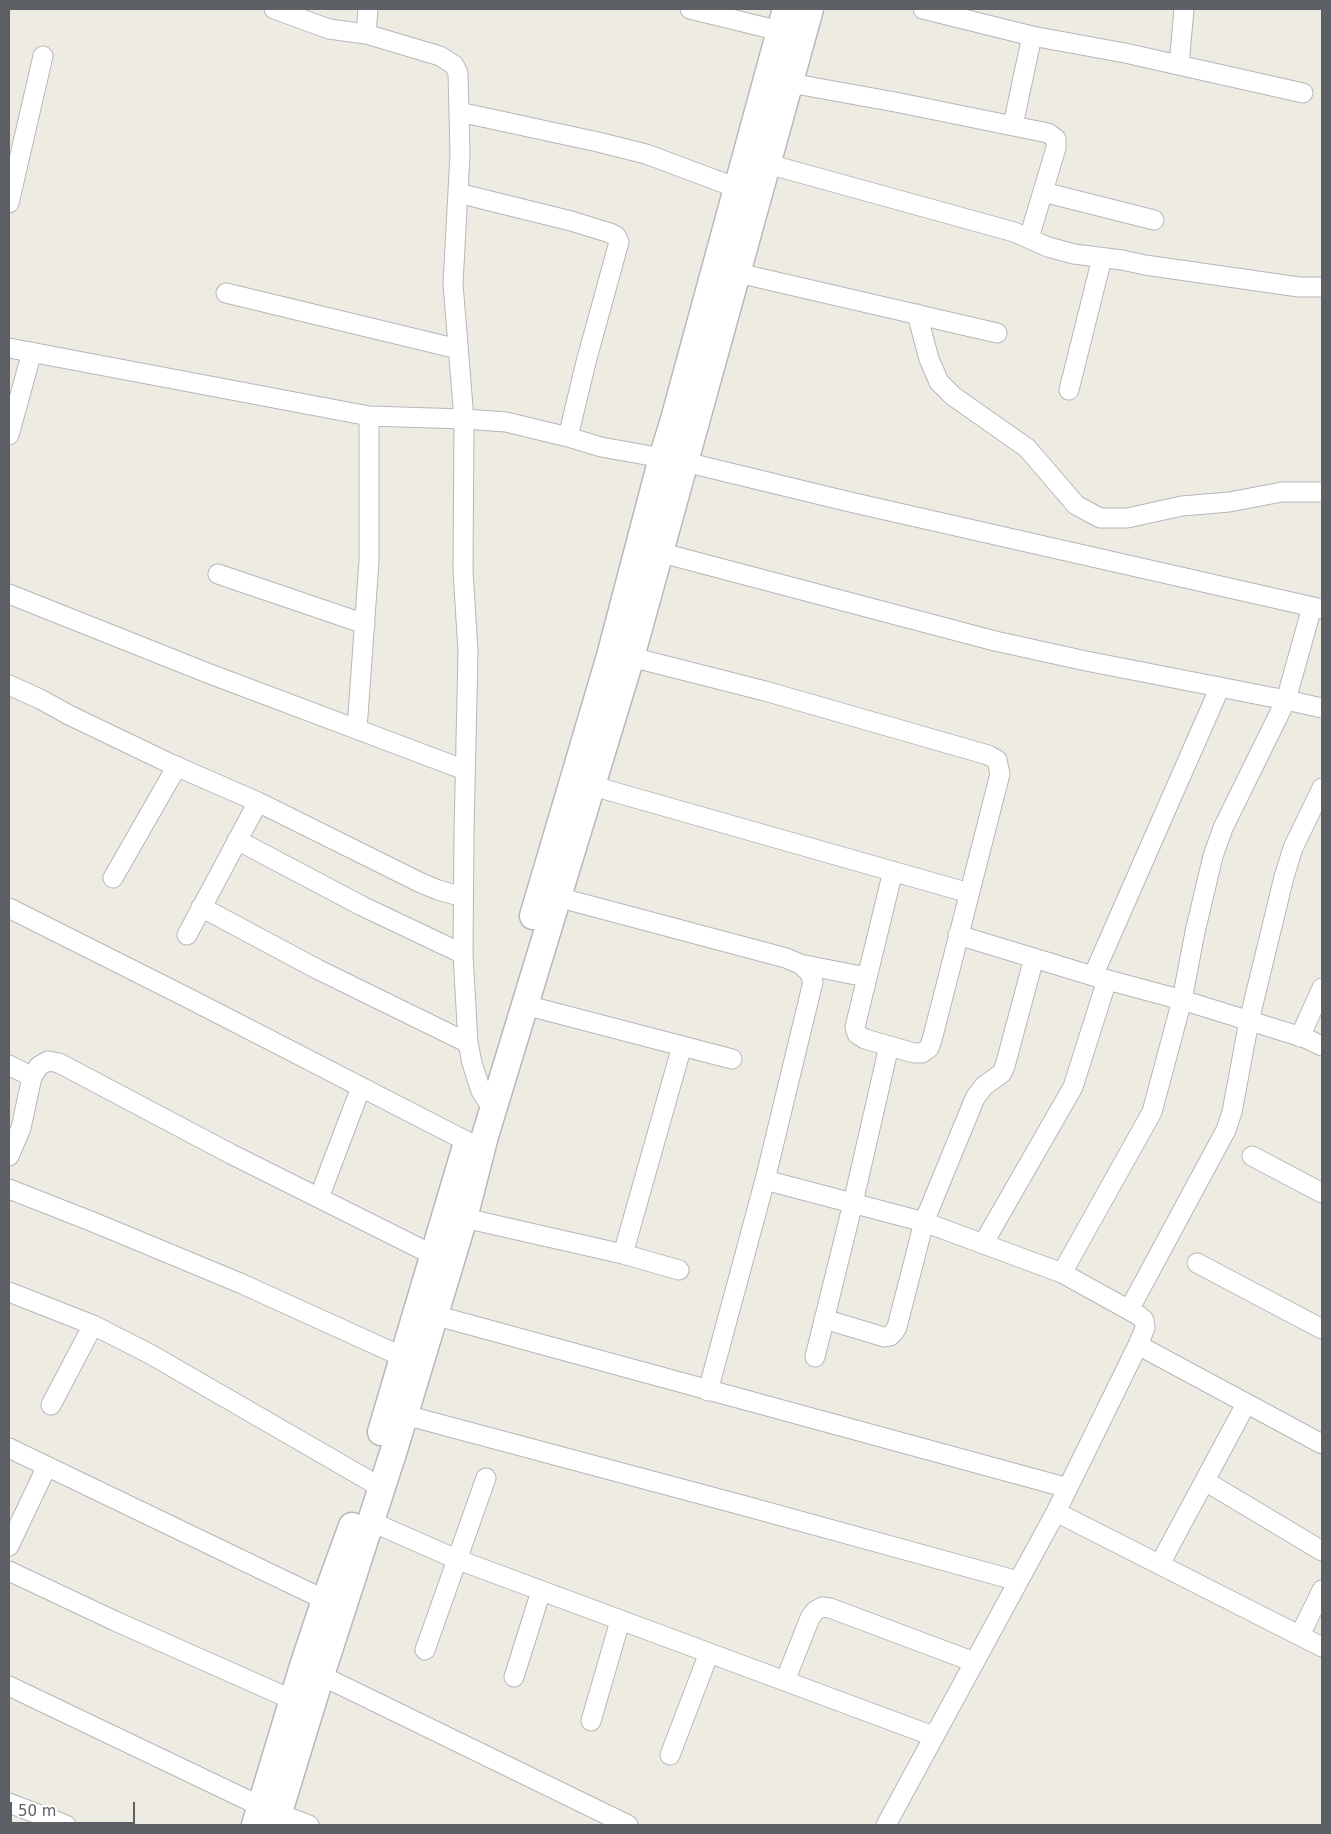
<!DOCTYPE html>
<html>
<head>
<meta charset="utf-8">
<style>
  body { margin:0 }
  #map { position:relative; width:1331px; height:1834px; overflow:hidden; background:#eeebe3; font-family:"DejaVu Sans",sans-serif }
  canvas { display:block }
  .frame { position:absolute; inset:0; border:10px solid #5c6064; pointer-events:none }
  .scale { position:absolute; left:10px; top:1802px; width:125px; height:22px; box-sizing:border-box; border:2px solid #5c6064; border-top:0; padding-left:6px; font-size:15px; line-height:18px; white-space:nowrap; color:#5c6064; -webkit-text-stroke:4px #fff; paint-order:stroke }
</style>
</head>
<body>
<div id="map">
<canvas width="1331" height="1834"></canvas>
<div class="frame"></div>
<div class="scale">50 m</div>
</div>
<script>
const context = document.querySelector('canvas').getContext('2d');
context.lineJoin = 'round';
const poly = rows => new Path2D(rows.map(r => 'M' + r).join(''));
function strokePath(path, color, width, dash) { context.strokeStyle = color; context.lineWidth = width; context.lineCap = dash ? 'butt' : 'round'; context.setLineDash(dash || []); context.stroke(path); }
const minor = poly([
  [274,9,329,29,366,34,440,56,454,65,458,73,460,154,453,284,464,419,463,571,468,651,464,832,463,954,468,1043,472,1063,481,1091,493,1110],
  [690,9,780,31],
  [923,9,1032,36,1125,53,1303,93],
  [366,34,368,9],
  [1179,65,1184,9],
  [790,83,895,102,1048,133,1056,139,1056,148,1029,238],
  [459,112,598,142,646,154,737,188],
  [1013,125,1032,36],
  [768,164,1014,232,1048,247,1074,254,1122,260,1145,265,1299,287,1322,287],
  [1043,192,1154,220],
  [458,193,571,221,610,233,616,236,619,242,586,362,568,437],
  [9,203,43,56],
  [725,270,997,333],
  [226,293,458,349],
  [917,314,929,359,939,382,953,396,1027,448,1076,505,1100,518,1127,518,1182,506,1229,502,1282,492,1322,492],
  [9,348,369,416,464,419,506,422,568,437,601,447,685,462,850,502,1322,609],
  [1069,390,1102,258],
  [9,435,32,352],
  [647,549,995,641,1086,661,1286,700,1322,708],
  [218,574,365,624],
  [9,594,210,674,465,770],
  [631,657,765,691,988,755,997,760,1000,774,932,1040,929,1048,922,1053,914,1053,865,1039,857,1034,855,1027,893,871],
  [9,685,42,700,69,715,171,764,258,802,419,882,438,890,463,897],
  [357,729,369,561,369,416],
  [579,782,969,893],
  [237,840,362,906,463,954],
  [113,878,177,766],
  [546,894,786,958,800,964,809,972,813,982,765,1180,708,1391],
  [201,907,317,969,468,1043],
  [9,908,194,1001,468,1142],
  [187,935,258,802],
  [958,935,1093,976,1182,1000,1305,1038,1322,1046],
  [800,964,866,977],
  [1093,976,1220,687],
  [525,1005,732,1059],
  [1300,1037,1322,988],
  [9,1065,32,1077],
  [9,1156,21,1128,32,1077,39,1066,48,1061,59,1063,231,1154,433,1255],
  [1252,1156,1322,1193],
  [765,1180,924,1222,1062,1273,1138,1315,1144,1320,1145,1328,1138,1345,1056,1512,886,1825],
  [9,1189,93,1222,240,1283,403,1357],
  [319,1198,361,1087],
  [451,1215,623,1254,679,1270],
  [983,1244,1073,1087,1107,980],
  [623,1254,682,1046],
  [1197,1263,1322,1329],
  [1062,1273,1152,1112,1182,1000,1195,932,1213,856,1223,828,1286,700,1312,607],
  [9,1292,93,1325,150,1354,382,1488],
  [1129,1310,1226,1130,1232,1112,1249,1021,1284,877,1293,848,1322,788],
  [423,1312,1068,1488],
  [824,1319,884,1337,890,1336,894,1332,897,1327,924,1222,975,1098,984,1086,1002,1073,1005,1066,1034,958],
  [1138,1345,1322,1444],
  [815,1357,853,1203,889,1046],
  [51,1405,93,1325],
  [394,1412,749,1507,1018,1581],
  [9,1448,325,1600],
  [1205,1481,1322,1551],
  [1056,1512,1322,1647],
  [372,1522,456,1559,933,1736],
  [9,1546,47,1466],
  [1160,1564,1246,1404],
  [9,1571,115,1621,293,1700],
  [1300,1635,1322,1590],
  [425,1650,486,1478],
  [310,1670,628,1825],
  [514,1677,541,1591],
  [785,1681,810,1618,815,1611,822,1607,830,1608,974,1662],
  [9,1686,260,1806,309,1825],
  [591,1721,620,1621],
  [670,1755,709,1653],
  [9,1803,66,1825]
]);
const secondary = poly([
  [533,916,610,656,662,458,673,423,786,9],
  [381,1432,466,1146],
  [255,1825,303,1666,325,1600,352,1526],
  [275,1825,321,1675,394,1450,464,1218,485,1136,631,657,810,9]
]);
strokePath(minor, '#b4b7bb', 21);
strokePath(secondary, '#b5b9be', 29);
strokePath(minor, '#fff', 19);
strokePath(secondary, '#fff', 26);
</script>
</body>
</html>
